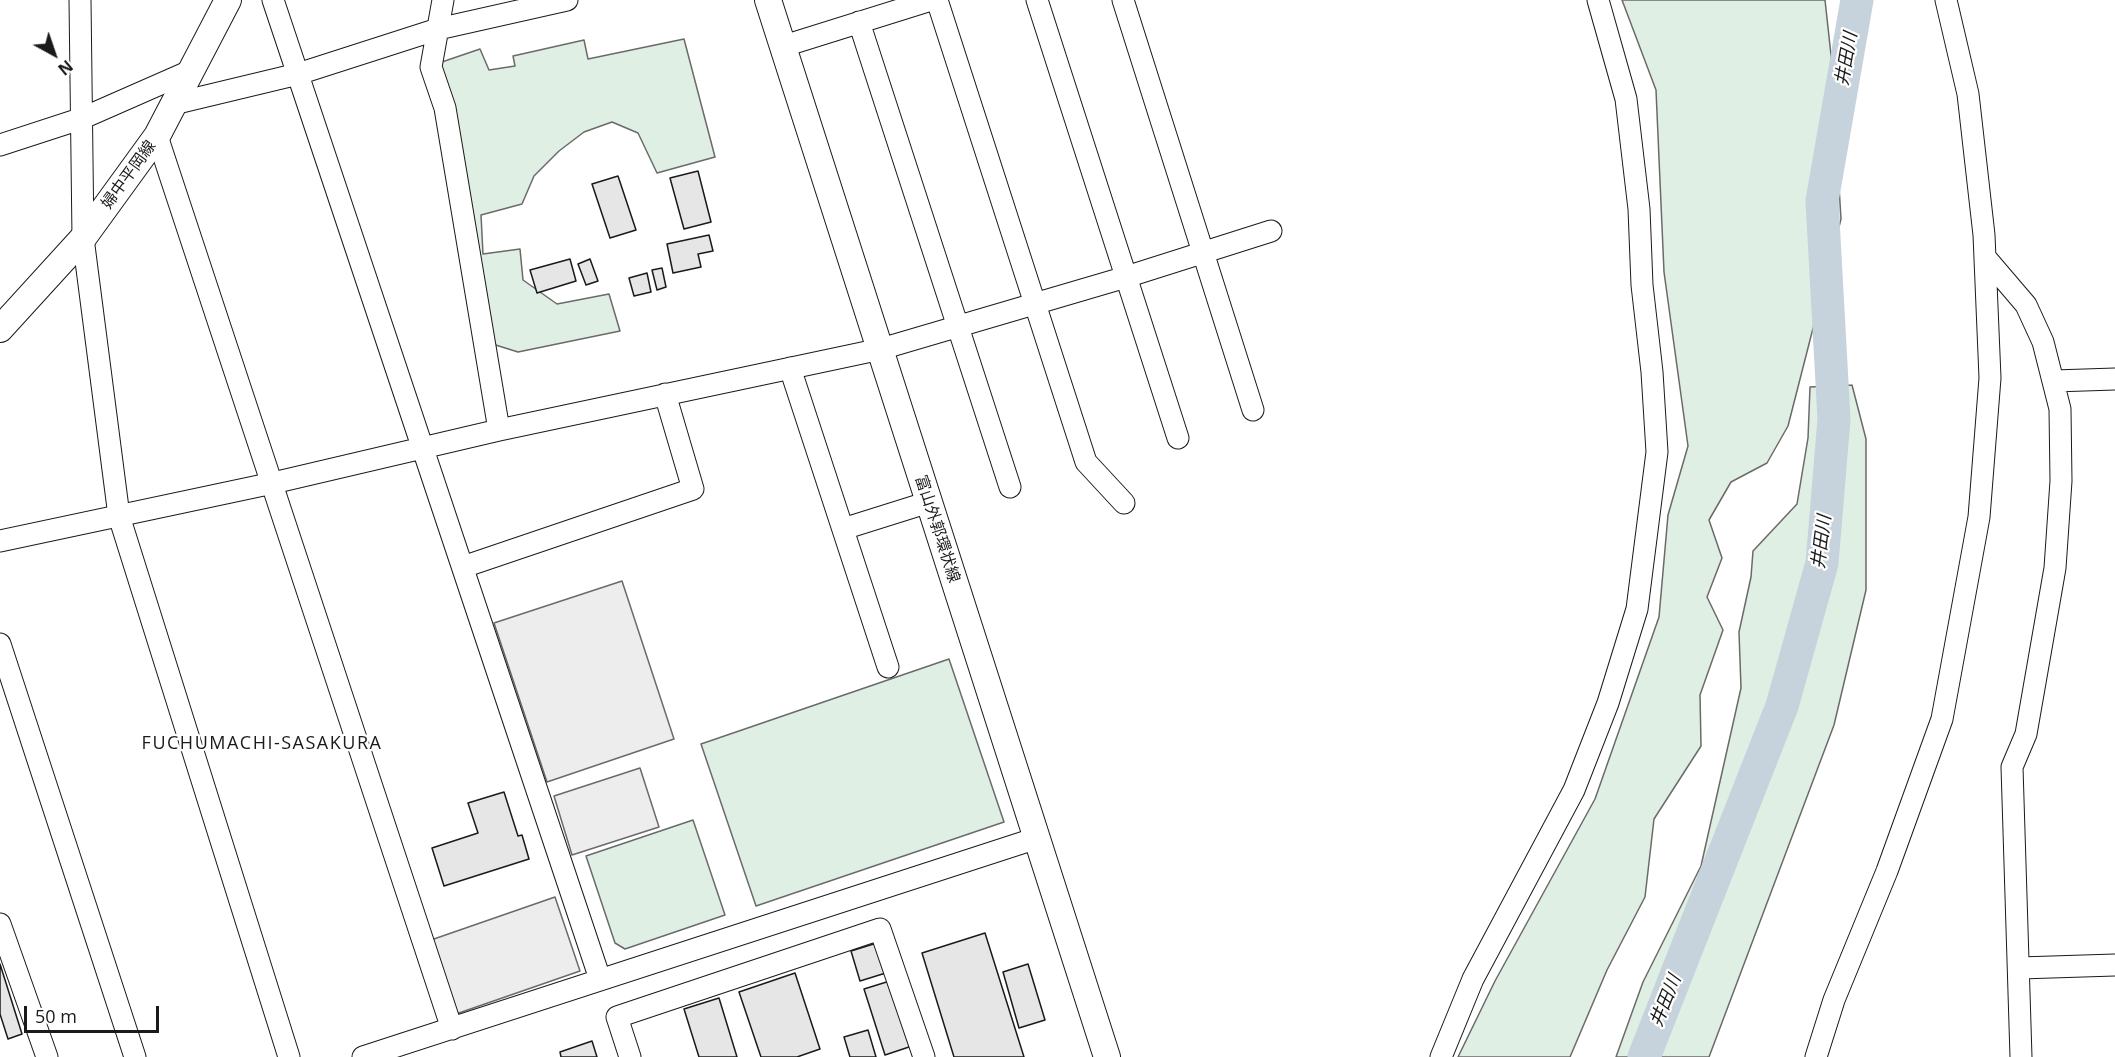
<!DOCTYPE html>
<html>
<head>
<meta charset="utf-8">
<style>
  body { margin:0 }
  #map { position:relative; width:2115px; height:1057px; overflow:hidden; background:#fff; font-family:"Open Sans",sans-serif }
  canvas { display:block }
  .north { position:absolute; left:24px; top:24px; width:60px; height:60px; -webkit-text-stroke:4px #fff; paint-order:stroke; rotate:140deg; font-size:16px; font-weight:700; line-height:24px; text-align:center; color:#1a1a1a }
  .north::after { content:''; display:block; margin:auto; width:21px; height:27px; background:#1a1a1a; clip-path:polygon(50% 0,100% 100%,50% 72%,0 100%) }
  .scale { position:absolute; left:24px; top:1006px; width:135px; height:27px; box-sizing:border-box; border:3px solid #1a1a1a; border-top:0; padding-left:8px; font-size:18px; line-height:21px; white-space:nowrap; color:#1a1a1a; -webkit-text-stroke:4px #fff; paint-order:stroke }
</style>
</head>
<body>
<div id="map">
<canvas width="2115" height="1057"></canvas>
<div class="north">N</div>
<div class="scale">50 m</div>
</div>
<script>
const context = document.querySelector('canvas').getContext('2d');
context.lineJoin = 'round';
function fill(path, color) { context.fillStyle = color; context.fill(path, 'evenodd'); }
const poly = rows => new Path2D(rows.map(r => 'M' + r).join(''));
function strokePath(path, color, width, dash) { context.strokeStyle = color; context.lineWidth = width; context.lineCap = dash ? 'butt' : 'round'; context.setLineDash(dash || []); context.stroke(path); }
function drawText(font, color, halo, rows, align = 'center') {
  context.font = font + ' "Open Sans","Noto Sans JP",sans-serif'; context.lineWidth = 4.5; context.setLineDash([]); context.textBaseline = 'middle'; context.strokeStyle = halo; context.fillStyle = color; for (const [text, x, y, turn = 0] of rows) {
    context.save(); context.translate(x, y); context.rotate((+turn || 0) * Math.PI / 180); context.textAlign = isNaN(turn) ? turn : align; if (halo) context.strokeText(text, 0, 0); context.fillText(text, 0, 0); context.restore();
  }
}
const green = poly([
  [1622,0,1825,0,1831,55,1841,219,1788,426,1767,463,1731,482,1709,520,1722,558,1707,597,1723,630,1700,695,1701,746,1654,819,1645,897,1607,970,1570,1057,1458,1057,1495,981,1595,799,1659,617,1668,515,1688,446,1664,272,1656,90,1622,0],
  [684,39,715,157,657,173,638,133,612,122,584,132,559,151,534,176,522,204,481,215,483,254,520,249,523,280,557,304,609,294,620,331,518,352,486,342,436,64,480,49,489,70,515,66,513,56,584,40,588,59,684,39],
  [1852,385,1866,439,1866,590,1834,725,1709,1057,1616,1057,1643,982,1701,866,1741,688,1739,632,1751,577,1753,551,1797,504,1808,438,1810,387,1852,385],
  [949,659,1004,822,756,906,701,744,949,659],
  [693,820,725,915,625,949,615,943,586,856,693,820]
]);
fill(green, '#e0efe3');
strokePath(green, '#6a6a6a', 1.5);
const parking = poly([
  [622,581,674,739,547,782,494,623,622,581],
  [640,768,659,827,572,855,554,796,640,768],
  [555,897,580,971,456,1014,431,940,555,897]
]);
fill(parking, '#ededed');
strokePath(parking, '#6a6a6a', 1.5);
strokePath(poly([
  [1644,1057,1782,706,1822,563,1834,419,1822,201,1857,0]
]), '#c6d2dc', 33);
const building = poly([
  [698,171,711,222,684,229,670,178,698,171],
  [618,176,636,230,610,238,592,184,618,176],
  [709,235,713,251,698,254,701,267,673,273,667,244,709,235],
  [570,259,576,281,537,293,530,270,570,259],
  [590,259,598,281,586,285,578,264,590,259],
  [662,268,666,287,657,290,652,270,662,268],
  [647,273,651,292,634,296,629,278,647,273],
  [504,792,518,836,522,835,529,859,444,886,432,848,478,833,468,803,504,792],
  [985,933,1024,1057,954,1057,922,953,985,933],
  [880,942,889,972,860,981,851,951,880,942],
  [0,964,22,1034,8,1039,0,1014,0,964],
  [1028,964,1045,1020,1019,1028,1003,972,1028,964],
  [795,973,820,1049,797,1057,761,1057,739,992,795,973],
  [893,980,915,1045,885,1055,864,989,893,980],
  [719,998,737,1057,699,1057,684,1009,719,998],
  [868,1030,876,1057,850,1057,844,1037,868,1030],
  [592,1041,597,1057,561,1057,560,1052,592,1041]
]);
fill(building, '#e6e6e6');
strokePath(building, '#1a1a1a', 1.5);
const minor = poly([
  [80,0,83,238,119,516,289,1057],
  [273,0,600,979],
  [443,0,431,67,445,108,499,430],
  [937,0,1086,462,1124,503],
  [1037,0,1178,438],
  [1123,0,1253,410],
  [859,22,1010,487],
  [784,46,931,0],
  [173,104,298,74,438,29,567,0],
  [157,136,452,1029],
  [0,145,83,118,190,71],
  [1985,257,2026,305,2043,342,2060,409,2061,481,2055,568,2026,734,2012,767,2021,1057],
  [790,368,888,667],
  [2054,381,2115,379],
  [843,529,929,502],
  [0,541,273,483,499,430,881,349,1126,277,1271,231],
  [463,567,693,489,665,394],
  [0,644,135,1057],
  [0,924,47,1057],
  [2020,968,2115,965],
  [363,1057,1037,838],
  [630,1057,617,1017,880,929,924,1057],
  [1441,1057,1473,979,1574,790,1608,703,1637,609,1657,452,1652,372,1642,285,1639,209,1626,99,1598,0],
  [1816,1057,1834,1000,1887,871,1942,719,1979,517,1990,378,1984,235,1968,94,1946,0]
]);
const major = poly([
  [768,0,1107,1057],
  [0,329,83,238,157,136,228,0]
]);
strokePath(minor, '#1a1a1a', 23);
strokePath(major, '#1a1a1a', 28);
strokePath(minor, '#fff', 21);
strokePath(major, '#fff', 26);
drawText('16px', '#1a1a1a', '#fff', [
  ["婦中平岡線",129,175,-54],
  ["富山外郭環状線",937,529,72]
]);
drawText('italic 18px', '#1a1a1a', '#fff', [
  ["井田川",1847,59,-80],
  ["井田川",1822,542,-83],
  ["井田川",1666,1001,-68]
]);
context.letterSpacing = '1.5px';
drawText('18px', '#1a1a1a', '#fff', [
  ["FUCHUMACHI-SASAKURA",262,744]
]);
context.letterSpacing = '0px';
</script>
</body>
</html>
